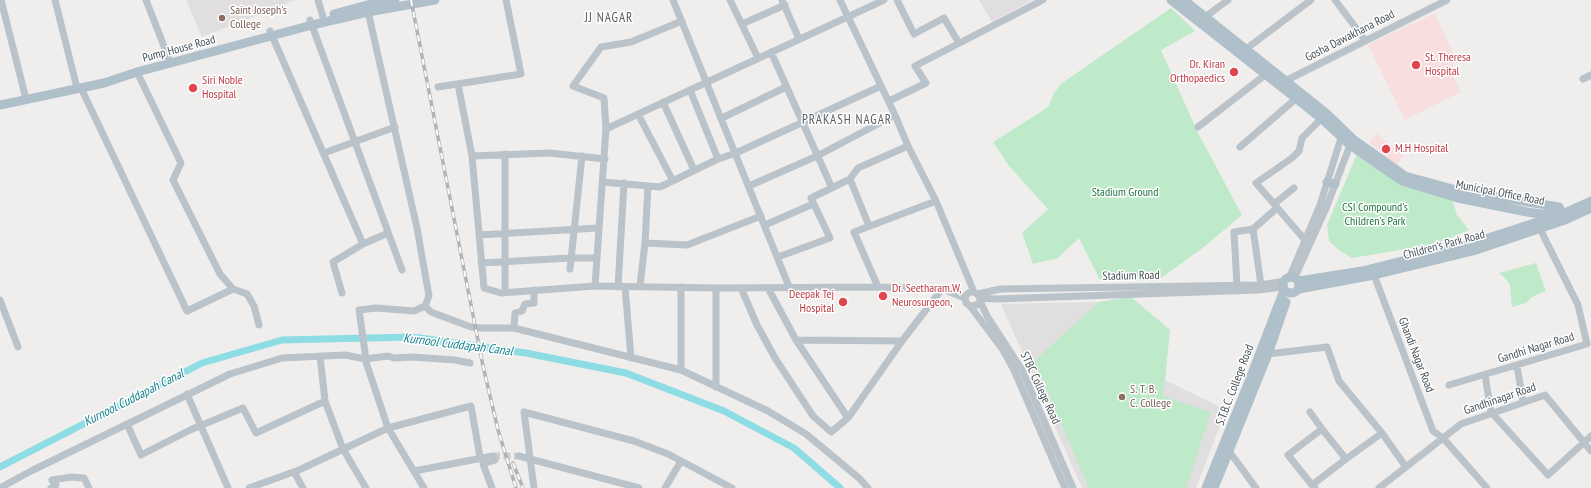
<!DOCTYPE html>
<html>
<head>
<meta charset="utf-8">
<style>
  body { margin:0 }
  canvas { display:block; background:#f0eded }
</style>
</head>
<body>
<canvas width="1591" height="488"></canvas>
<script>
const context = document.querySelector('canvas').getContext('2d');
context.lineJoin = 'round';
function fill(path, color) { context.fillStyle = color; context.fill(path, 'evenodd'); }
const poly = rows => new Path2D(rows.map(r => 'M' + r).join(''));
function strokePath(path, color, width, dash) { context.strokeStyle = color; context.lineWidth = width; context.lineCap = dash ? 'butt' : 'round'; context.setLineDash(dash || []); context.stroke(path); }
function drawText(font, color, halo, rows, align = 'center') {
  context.font = font + ' "PT Sans Narrow",sans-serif'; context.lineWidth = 3; context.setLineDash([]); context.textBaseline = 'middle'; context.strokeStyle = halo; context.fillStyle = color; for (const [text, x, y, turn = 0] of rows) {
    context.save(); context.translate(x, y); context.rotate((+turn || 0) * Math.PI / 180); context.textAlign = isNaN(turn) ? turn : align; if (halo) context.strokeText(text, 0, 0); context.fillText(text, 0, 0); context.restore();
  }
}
fill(poly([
  [186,0,296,0,202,37],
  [979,0,1033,0,992,22],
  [1131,297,1170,330,1165,380,1226,410,1196,488,1082,488,1001,304,1099,302]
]), '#e0dedf');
fill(poly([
  [1435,13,1455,58,1451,72,1461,92,1405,120,1368,45],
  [1376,133,1404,156,1396,165,1369,142]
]), '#f8dedf');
fill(poly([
  [1171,8,1195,31,1161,50,1198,133,1242,215,1204,247,1157,281,1100,280,1079,238,1058,258,1033,264,1022,233,1048,209,1009,166,993,142,1044,110,1049,105,1054,93,1062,83],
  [1357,154,1452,199,1457,215,1469,230,1435,244,1352,258,1340,251,1329,241,1327,225],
  [1536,263,1546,291,1532,297,1526,303,1512,307,1510,285,1504,277,1499,273],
  [1131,297,1170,330,1163,396,1211,412,1186,488,1089,488,1034,361,1099,302]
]), '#beeaca');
strokePath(poly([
  [0,467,202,363,282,340,413,337,526,353,626,373,724,411,794,448,840,488]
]), '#8fdde4', 7);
strokePath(poly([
  [493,456,519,456]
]), '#cececf', 7, [7, 3.5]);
strokePath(poly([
  [1,0,25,95],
  [55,0,76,84],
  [146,0,169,59],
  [318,0,323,17],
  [673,0,790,289],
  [730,0,758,58],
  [782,0,799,39],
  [840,0,895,115,908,146,936,201,974,292],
  [897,0,914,34,944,18,959,43],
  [1335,0,1365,40],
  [367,7,417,228,429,296,425,306,414,311,376,308,359,310,365,352,365,359,388,428,424,488],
  [1205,17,1228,0],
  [310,20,402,270],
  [742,24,785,5],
  [270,31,363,244,333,262,342,293],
  [1246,49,1311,0],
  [771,52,832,188],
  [137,72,181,163,173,180,220,274,233,289,247,294,254,306,259,325],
  [1583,79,1591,75],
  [1285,81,1447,0],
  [458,84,472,156,549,153,605,159],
  [438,87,521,74,506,0],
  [81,88,187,311,233,289],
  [690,90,718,159],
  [889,101,926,83,915,66,1043,0],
  [663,102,694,170],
  [638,114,673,181],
  [722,118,786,87],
  [1198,127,1265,75],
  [606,129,884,0],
  [1240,147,1299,96],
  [324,153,395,127],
  [472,156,484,288,501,293,595,286,716,288,878,287,942,289,965,298],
  [603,182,660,187,718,159,736,153,881,86],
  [648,186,645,243,687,245,761,216],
  [749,186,817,156,895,115],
  [1274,204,1294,188],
  [765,225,813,204],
  [869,226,850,179,858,168,908,146],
  [479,235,598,228],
  [1305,240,1256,183,1292,158,1299,151,1302,138,1324,116],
  [363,244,388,233],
  [778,257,830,238,811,198,850,179],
  [481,263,570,258,596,258],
  [570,269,582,156],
  [1374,275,1433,431,1443,438,1487,488],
  [1290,276,1320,205,1341,138,1345,135],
  [1295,277,1327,206,1350,145,1353,142],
  [1237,285,1234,232,1253,229],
  [1261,285,1253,229,1277,208],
  [595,286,606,129,604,98,573,86,601,47,631,42,682,21],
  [640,286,645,243],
  [618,287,624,183],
  [625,287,631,358],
  [681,287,681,370],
  [878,287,854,232,936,201],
  [716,288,716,387],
  [741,288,757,325,775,358,813,416,831,432,848,418,902,341,942,289],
  [768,288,796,340,848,418],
  [505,292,505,154],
  [978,294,1000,289,1261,285,1284,281],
  [980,298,996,299,1258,290,1283,287],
  [0,300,18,347],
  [980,301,977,305,970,306,966,303,965,298,967,294,972,291,974,292,980,296,980,301,987,316,1022,370,1073,488],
  [425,306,431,312,471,327,480,328,514,328,681,370,768,411,806,434,859,478,868,488],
  [970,306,1003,350,1014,370,1065,488],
  [514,328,515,313,522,311,525,304,534,303,534,290],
  [796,340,902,341],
  [1268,354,1327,347,1339,381,1382,433],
  [320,356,325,401],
  [1517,366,1523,402],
  [1485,375,1491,412,1548,475,1591,436],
  [1449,385,1587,344,1578,305,1540,229],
  [187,394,228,488],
  [1310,412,1322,429,1346,459,1382,433,1406,467],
  [127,424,141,455,190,430,243,408,256,433,325,401,343,449,366,488],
  [1229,451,1256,488],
  [519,456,639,488],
  [414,471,493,456],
  [294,472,303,488],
  [1312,485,1288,455,1322,429],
  [0,488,31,471,230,374,282,358,345,355,365,359,388,356,394,358,412,357,455,360,470,363],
  [51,488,56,485,52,480,72,477,84,478,89,488],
  [249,488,299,470,388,428,471,406,480,457],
  [492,488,483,464,495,460],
  [534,488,524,412,634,441,668,454,732,488],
  [665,488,681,461],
  [1315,488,1312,485,1346,459],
  [1379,488,1461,424,1545,395,1591,451]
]), '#b9c3c9', 7);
strokePath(poly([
  [1171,0,1322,119,1350,145,1402,181,1458,198,1527,212,1541,214,1562,214],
  [1184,0,1326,113,1354,140,1405,176,1460,191,1559,207,1565,220],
  [334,14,367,5,395,0],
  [0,105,104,83,137,72,312,25,368,12,435,0],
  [1327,182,1335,184],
  '1283 285a8 8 0 1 1 16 0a8 8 0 1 1-16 0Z',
  [1299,281,1362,271,1470,244,1562,214,1591,201],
  [1299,289,1374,275,1473,251,1565,220,1591,208],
  [1206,488,1248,384,1284,290],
  [1214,488,1268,354,1286,302]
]), '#afc0ca', 9);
const rail = poly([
  [411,0,483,366,498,430,516,488],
  [513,463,523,488]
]);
strokePath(rail, '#b0b3b7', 3.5);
strokePath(rail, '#fff', 2, [6]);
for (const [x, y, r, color] of [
  [222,18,4,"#8d6e63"],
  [1416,65,5,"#e0444e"],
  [1234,72,5,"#e0444e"],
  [193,88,5,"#e0444e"],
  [1386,149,5,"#e0444e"],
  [883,296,5,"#e0444e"],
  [843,302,5,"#e0444e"],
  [1122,397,4,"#8d6e63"]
]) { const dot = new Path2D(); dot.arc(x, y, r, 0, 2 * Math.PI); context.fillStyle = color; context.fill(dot); strokePath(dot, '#fff', 1.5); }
drawText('12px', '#785e54', '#fff', [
  ["Saint Joseph's",230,11],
  ["College",230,25],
  ["S. T. B.",1130,390],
  ["C. College",1130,404]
], 'left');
drawText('12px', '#475259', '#fff', [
  ["Gosha Dawakhana Road",1350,36,-27],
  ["Pump House Road",179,49,-15],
  ["Municipal Office Road",1500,193,11],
  ["Children's Park Road",1444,245,-15],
  ["Stadium Road",1131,276,-1],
  ["Gandhi Nagar Road",1536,348,-17],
  ["Ghandi Nagar Road",1416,355,69],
  ["S.T.B.C. College Road",1235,385,-69],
  ["STBC College Road",1040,388,65],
  ["Gandhinagar Road",1500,399,-19]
]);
drawText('12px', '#be3a42', '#fff', [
  ["St. Theresa",1425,58],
  ["Hospital",1425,72],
  ["Dr. Kiran",1225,65,"right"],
  ["Orthopaedics",1225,79,"right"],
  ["Siri Noble",202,81],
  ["Hospital",202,95],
  ["M.H Hospital",1395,149],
  ["Dr. Seetharam.W,",892,289],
  ["Neurosurgeon,",892,303],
  ["Deepak Tej",834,295,"right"],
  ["Hospital",834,309,"right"]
], 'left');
drawText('12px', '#1e743e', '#fff', [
  ["Stadium Ground",1125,193],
  ["CSI Compound's",1375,208],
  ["Children's Park",1375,222]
]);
context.letterSpacing = '1px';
drawText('13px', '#5a5e61', '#fff', [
  ["JJ NAGAR",609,18],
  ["PRAKASH NAGAR",847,120]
]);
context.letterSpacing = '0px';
drawText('italic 13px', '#16838d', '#fff', [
  ["Kurnool Cuddapah Canal",458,345,7],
  ["Kurnool Cuddapah Canal",134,398,-27]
]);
</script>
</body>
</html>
